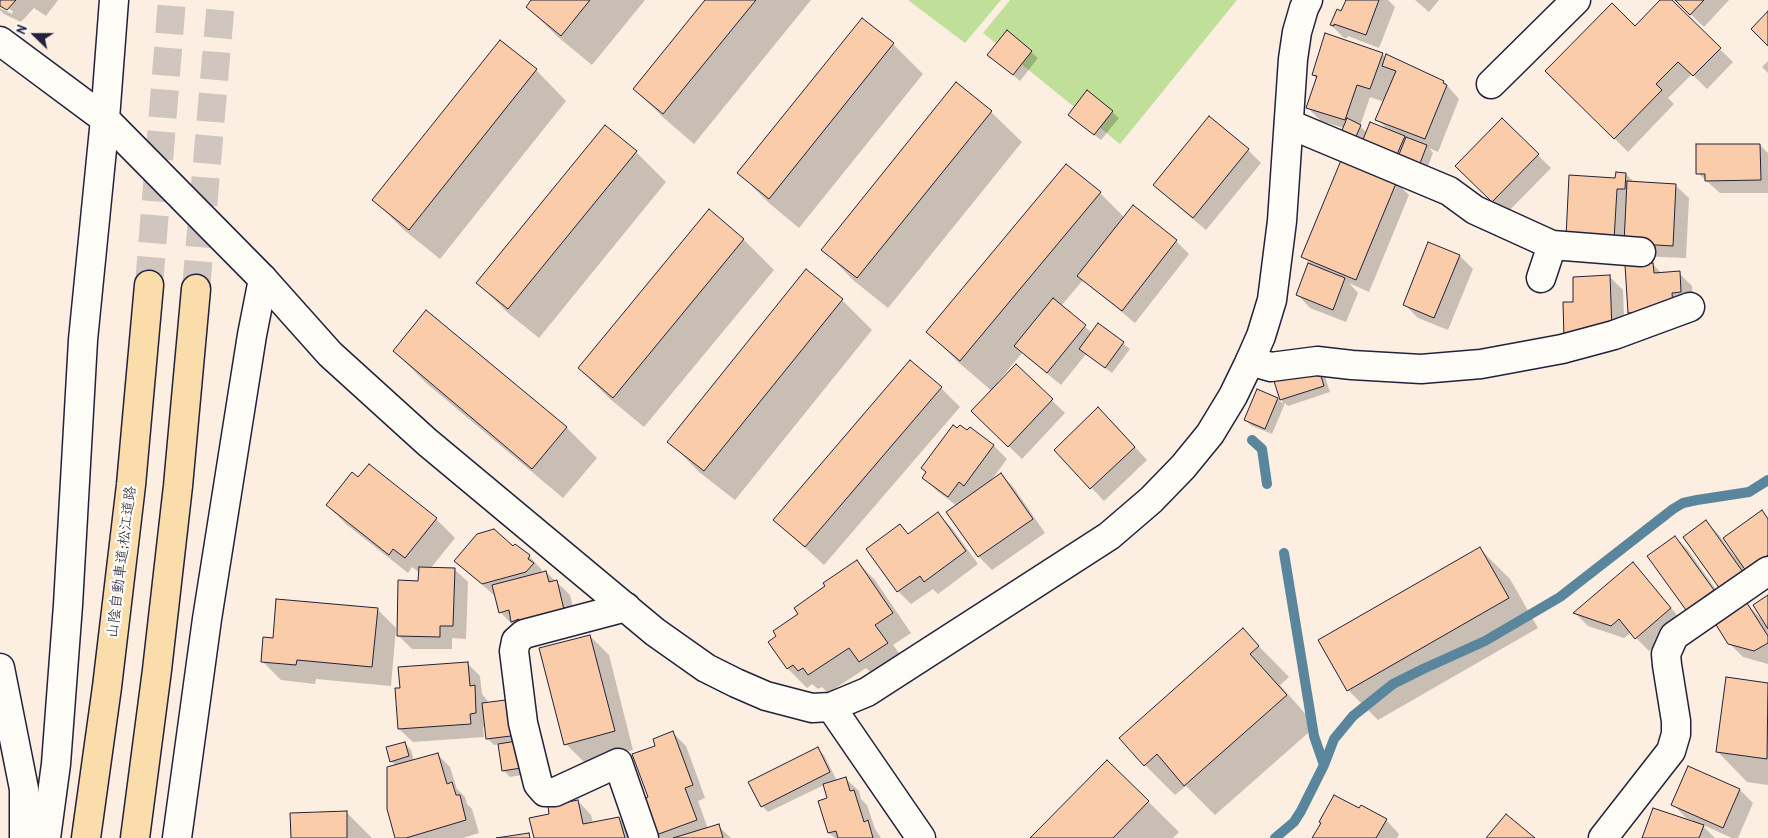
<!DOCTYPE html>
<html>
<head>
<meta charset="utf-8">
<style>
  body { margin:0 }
  #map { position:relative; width:1768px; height:838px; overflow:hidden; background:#fceee0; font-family:"Patrick Hand",sans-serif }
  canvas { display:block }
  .north { position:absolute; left:10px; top:10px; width:50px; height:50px; -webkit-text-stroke:4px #fdfcf7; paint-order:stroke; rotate:292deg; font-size:14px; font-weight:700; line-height:20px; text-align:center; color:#22223b }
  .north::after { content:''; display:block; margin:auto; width:18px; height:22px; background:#22223b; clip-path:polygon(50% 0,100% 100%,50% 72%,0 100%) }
</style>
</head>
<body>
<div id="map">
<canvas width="1768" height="838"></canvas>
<div class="north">N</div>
</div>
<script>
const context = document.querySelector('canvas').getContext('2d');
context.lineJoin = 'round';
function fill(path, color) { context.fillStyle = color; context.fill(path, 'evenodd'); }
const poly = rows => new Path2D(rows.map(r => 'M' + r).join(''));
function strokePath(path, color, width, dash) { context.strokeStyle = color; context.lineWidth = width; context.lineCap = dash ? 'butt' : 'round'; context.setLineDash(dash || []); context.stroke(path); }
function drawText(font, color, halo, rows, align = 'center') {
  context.font = font + ' "Patrick Hand","Klee One",sans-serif'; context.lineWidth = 4.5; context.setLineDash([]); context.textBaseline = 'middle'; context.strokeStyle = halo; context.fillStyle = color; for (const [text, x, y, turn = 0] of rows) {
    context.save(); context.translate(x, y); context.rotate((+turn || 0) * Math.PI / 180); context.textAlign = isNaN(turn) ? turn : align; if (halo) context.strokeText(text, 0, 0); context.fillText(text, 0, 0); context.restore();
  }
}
fill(poly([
  [908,0,1001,0,965,43],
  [1010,0,1237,0,1120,144,983,33]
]), '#c0e099');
fill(poly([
  [0,0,58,0,46,16,34,8,21,22,4,14,0,10,0,8,12,14,13,11,0,5],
  [533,0,645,0,592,65,558,37,527,7],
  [707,0,811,0,694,144,665,119,634,89],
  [1347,0,1388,0,1395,7,1379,48,1348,36,1347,38,1344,38,1331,25,1342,13],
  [1415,0,1439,0,1429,12],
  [1662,0,1670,0,1733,62,1707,89,1692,74,1668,98,1674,104,1628,152,1547,71,1635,28],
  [1676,0,1729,0,1704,27],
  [1007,32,1038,58,1020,81,996,61],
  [501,41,536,70,566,101,440,259,404,230,374,200],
  [893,44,923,74,799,228,769,203,739,173],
  [1382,54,1386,58,1444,82,1459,99,1438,152,1429,148,1433,153,1426,171,1368,153,1344,128,1321,121,1308,108,1317,79,1313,75],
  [1370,97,1384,102,1377,119,1388,130,1367,133,1360,126],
  [1768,61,1768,73,1762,67],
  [957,84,991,112,1022,142,888,308,853,280,823,249],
  [1112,112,1119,118,1101,140,1076,121],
  [1210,118,1248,150,1261,163,1206,230,1168,198,1155,185],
  [1502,120,1551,168,1506,214,1457,166],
  [1760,145,1768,153,1768,193,1720,193,1698,173],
  [636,152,666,182,539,338,508,313,478,283],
  [1626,174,1635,183,1675,185,1689,198,1686,258,1638,256,1580,250,1616,179],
  [1396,182,1409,195,1369,292,1349,283,1358,293,1346,322,1310,308,1297,294,1310,263,1303,256],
  [1100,193,1125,218,1176,241,1189,254,1135,323,1083,280,1061,306,1092,333,1099,325,1130,349,1112,373,1086,354,1061,385,1022,353,998,382,999,383,1016,366,1065,413,1022,459,986,424,992,391,958,362,928,332],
  [709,211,744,240,774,270,644,427,610,399,579,368],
  [1460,256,1473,269,1448,330,1418,318,1404,304],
  [1653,264,1662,274,1679,273,1692,286,1693,305,1642,326,1629,313],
  [1610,277,1623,290,1625,343,1575,303],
  [842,300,872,330,735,500,699,472,669,441],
  [426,311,567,428,597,458,563,498,425,382,394,351],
  [1323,371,1330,392,1288,406,1285,403,1272,434,1252,426,1245,420,1278,399,1283,404,1275,379],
  [941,388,960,407,824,565,775,520],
  [1112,422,1147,460,1104,501,1056,450],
  [970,428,994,446,1007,459,990,482,1001,474,1014,488,1045,533,992,570,979,557,956,505,937,491,924,478,958,430,968,432],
  [369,466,436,519,455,538,430,569,454,569,468,582,466,639,452,638,452,649,412,649,398,635,419,582,420,573,412,567,408,573,346,524,327,505,358,479],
  [1762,512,1768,518,1768,577,1744,567,1743,568,1755,586,1734,601,1706,521,1719,535,1735,557],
  [938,514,951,527,978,564,938,594,933,589,911,604,898,591,868,549,900,526,909,535],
  [1675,537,1688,550,1726,604,1700,623,1687,609],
  [513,547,529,556,542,570,540,574,546,572,570,595,578,627,513,625,500,612,496,597,456,561],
  [1480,549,1510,579,1538,628,1378,720,1348,690],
  [856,561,875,580,911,633,893,645,906,662,879,680,866,668,828,693,822,687,818,689,812,684,807,688,788,669,770,642,827,587],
  [1633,564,1683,622,1649,651,1631,633,1624,638,1588,626,1575,613],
  [1768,597,1768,664,1743,657,1729,643,1747,604,1763,621],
  [377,609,396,628,391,686,316,679,315,684,281,680,262,661,274,639],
  [1243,630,1289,677,1280,685,1316,726,1215,815,1186,786,1175,795,1145,765],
  [590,636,609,655,633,750,585,763,566,744],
  [467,663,480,676,482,694,487,700,488,703,506,701,512,708,527,774,510,777,503,770,499,744,494,745,487,738,486,726,483,727,484,737,413,742,399,729,397,690],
  [1727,678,1768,684,1768,785,1747,782,1717,751],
  [673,733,686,746,705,798,698,801,708,829,718,826,731,838,661,838,657,834,650,798,656,747],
  [405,743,411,750,414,761,437,754,450,767,457,789,465,797,467,804,472,809,479,833,463,838,397,838,396,766,391,761],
  [818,749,824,755,837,781,845,778,859,791,861,799,867,805,875,829,881,838,835,838,829,833,819,802,828,799,824,785,768,812,762,806],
  [1107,761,1179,832,1173,838,1032,838],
  [1740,790,1753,803,1738,838,1732,838,1701,824,1715,838,1643,838,1693,823,1694,821,1686,818,1673,804],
  [1335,796,1360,810,1386,820,1399,834,1397,838,1313,838],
  [578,801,591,815,593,823,619,818,632,831,634,838,535,838,551,815],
  [346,812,372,838,292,838]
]), '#0003');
strokePath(poly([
  [1252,440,1262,449,1267,484],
  [1284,553,1314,736,1324,765],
  [1275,838,1294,822,1301,811,1324,765,1334,739,1353,716,1393,684,1423,669,1485,641,1560,597,1673,509,1683,503,1697,500,1749,492,1768,480]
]), '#5a869d', 10);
const building = poly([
  [0,0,16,0,7,10,0,6,0,0],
  [531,0,590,0,561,36,526,7,531,0],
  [705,0,756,0,663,114,633,89,705,0],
  [1346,0,1379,0,1366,35,1334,24,1334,26,1330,25,1337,9,1341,11,1346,0],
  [1660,0,1672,0,1721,48,1693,76,1678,62,1656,84,1662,90,1614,139,1545,71,1612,3,1635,26,1660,0],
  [1675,0,1704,0,1690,15,1675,0],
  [1768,11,1768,46,1751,29,1768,11],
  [862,18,894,43,769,199,737,173,862,18],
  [1007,30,1032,51,1013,75,987,55,1007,30],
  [1325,33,1383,53,1370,89,1357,85,1345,120,1306,108,1317,76,1312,75,1325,33],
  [500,40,537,69,409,230,372,200,500,40],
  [1386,54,1444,81,1443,83,1447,85,1425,139,1375,120,1396,71,1382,66,1386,54],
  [956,82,992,111,857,278,821,250,956,82],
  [1087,90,1113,111,1094,135,1068,115,1087,90],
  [1209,116,1249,149,1193,218,1153,185,1209,116],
  [1347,118,1361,125,1354,141,1340,135,1347,118],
  [1502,118,1539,154,1492,202,1455,166,1502,118],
  [1370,122,1405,136,1394,161,1360,147,1370,122],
  [605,125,637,151,508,309,476,283,605,125],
  [1406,137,1427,145,1419,166,1398,157,1406,137],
  [1696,144,1760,144,1761,180,1705,181,1705,174,1696,174,1696,144],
  [1342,158,1397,181,1356,280,1301,257,1342,158],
  [1066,164,1101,192,960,361,926,332,1066,164],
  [1616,172,1626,173,1625,189,1617,189,1614,240,1566,237,1569,175,1615,178,1616,172],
  [1627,181,1676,184,1673,246,1624,243,1627,181],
  [1133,205,1177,240,1122,311,1077,276,1133,205],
  [709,209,744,239,613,398,578,368,709,209],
  [1428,242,1460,255,1434,318,1403,305,1428,242],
  [1308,263,1345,278,1333,310,1296,295,1308,263],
  [1653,263,1654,273,1680,271,1681,292,1672,293,1673,305,1650,306,1650,312,1628,313,1625,265,1653,263],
  [806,269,843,299,704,471,667,442,806,269],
  [1610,275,1612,330,1564,339,1563,302,1573,302,1573,277,1610,275],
  [1053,298,1086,325,1047,373,1014,346,1053,298],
  [426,310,567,427,532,469,393,351,426,310],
  [1098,323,1124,342,1105,368,1079,349,1098,323],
  [910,360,942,387,805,547,773,520,910,360],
  [1317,363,1324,386,1280,400,1273,378,1317,363],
  [1016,364,1053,399,1008,447,971,411,1016,364],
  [1257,389,1278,398,1265,429,1244,420,1257,389],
  [1098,407,1135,447,1090,489,1054,450,1098,407],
  [953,425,957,428,960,425,967,430,970,427,994,445,964,486,959,482,948,497,922,478,926,472,921,468,953,425],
  [369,464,437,518,405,558,393,549,389,555,326,505,352,472,358,477,369,464],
  [1001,473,1033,519,978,557,946,512,1001,473],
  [1762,510,1768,519,1768,555,1746,571,1723,538,1762,510],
  [938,512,966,551,924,582,920,576,897,592,866,549,900,524,908,534,938,512],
  [1706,520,1743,572,1720,589,1683,537,1706,520],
  [494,529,513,546,515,544,530,555,528,559,534,563,526,572,482,584,454,561,477,534,494,529],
  [1675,536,1714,590,1686,610,1647,556,1675,536],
  [1480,547,1509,598,1347,691,1318,640,1480,547],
  [857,560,893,613,875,625,888,643,859,662,849,648,808,675,803,668,798,671,793,665,787,669,768,642,776,636,773,631,798,614,794,608,825,586,823,583,857,560],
  [1633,562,1671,608,1635,639,1619,619,1611,626,1573,613,1633,562],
  [419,567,455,568,453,626,440,626,440,637,397,636,398,580,418,581,419,567],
  [546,571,549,582,557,580,565,614,521,625,519,619,511,622,509,610,499,613,492,585,546,571],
  [1768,595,1768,629,1753,605,1768,595],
  [276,599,378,608,372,667,297,660,296,665,261,662,263,637,273,638,276,599],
  [1747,603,1768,636,1768,643,1754,651,1728,644,1715,623,1747,603],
  [1243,628,1259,646,1250,654,1287,695,1184,786,1157,754,1144,766,1119,738,1243,628],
  [590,635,615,731,564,745,539,648,590,635],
  [468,662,470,686,475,685,476,713,470,714,471,724,398,729,395,688,400,688,398,667,468,662],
  [1726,677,1768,683,1767,759,1716,752,1726,677],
  [506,700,511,736,486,739,482,703,506,700],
  [673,731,693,785,685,788,697,820,656,835,643,799,648,797,632,754,655,746,653,739,673,731],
  [517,741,521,768,502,771,498,744,517,741],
  [405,742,409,756,390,762,386,747,405,742],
  [818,747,830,772,761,807,748,782,818,747],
  [438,753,447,784,452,782,456,795,460,795,466,820,406,838,395,838,387,809,387,767,438,753],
  [1107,760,1149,801,1113,838,1030,838,1107,760],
  [1688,766,1740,789,1723,828,1671,805,1688,766],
  [846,777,850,791,854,790,864,822,868,820,873,838,838,838,836,831,828,833,818,801,827,798,823,784,846,777],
  [1334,795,1359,808,1361,805,1387,819,1376,838,1312,838,1321,823,1319,822,1334,795],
  [578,800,583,824,619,817,625,838,534,838,529,818,549,814,548,806,578,800],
  [1653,808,1704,825,1699,838,1642,838,1653,808],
  [347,811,347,838,291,838,290,813,347,811],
  [1506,814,1535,838,1486,838,1506,814],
  [719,824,723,838,673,838,719,824],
  [529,833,530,838,496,838,529,833]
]);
fill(building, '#fbccaa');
strokePath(building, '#22223b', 1);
strokePath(poly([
  [149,285,172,0],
  [196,289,221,0]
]), '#d0c5bf', 28, [28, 14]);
const minor = poly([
  [0,41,105,119,83,340,68,605,56,764,46,838],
  [1491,84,1576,0],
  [1289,124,1449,191,1475,210,1552,245,1641,252],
  [1541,278,1552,245],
  [1250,361,1271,367,1317,361,1352,365,1421,369,1481,364,1562,349,1614,335,1690,307],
  [626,607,524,634,516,641,514,651,523,723,538,784,545,792,555,792,618,763,644,838],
  [0,668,24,789,24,838],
  [177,838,207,619,252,335,263,279],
  [1603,838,1671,751,1676,734,1676,721,1667,665,1666,654,1674,636,1768,571]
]);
const tertiary = poly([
  [114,0,105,119,263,279,330,354,427,442,655,632,706,668,736,683,766,696,812,708,831,707,867,692,1109,536,1151,500,1183,467,1210,434,1233,396,1250,361,1261,336,1272,300,1282,221,1293,59,1297,32,1304,8,1308,0],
  [831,707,921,838]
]);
const motorway = poly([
  [86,838,107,687,131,485,149,285],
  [135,838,157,670,178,486,196,289]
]);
strokePath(minor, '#22223b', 31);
strokePath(tertiary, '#22223b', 31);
strokePath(motorway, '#22223b', 31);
strokePath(minor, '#fdfcf7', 28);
strokePath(tertiary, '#fdfcf7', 28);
strokePath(motorway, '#faddab', 28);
drawText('15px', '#22223b', '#fdfcf7', [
  ["山陰自動車道;松江道路",122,562,-83]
]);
</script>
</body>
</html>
